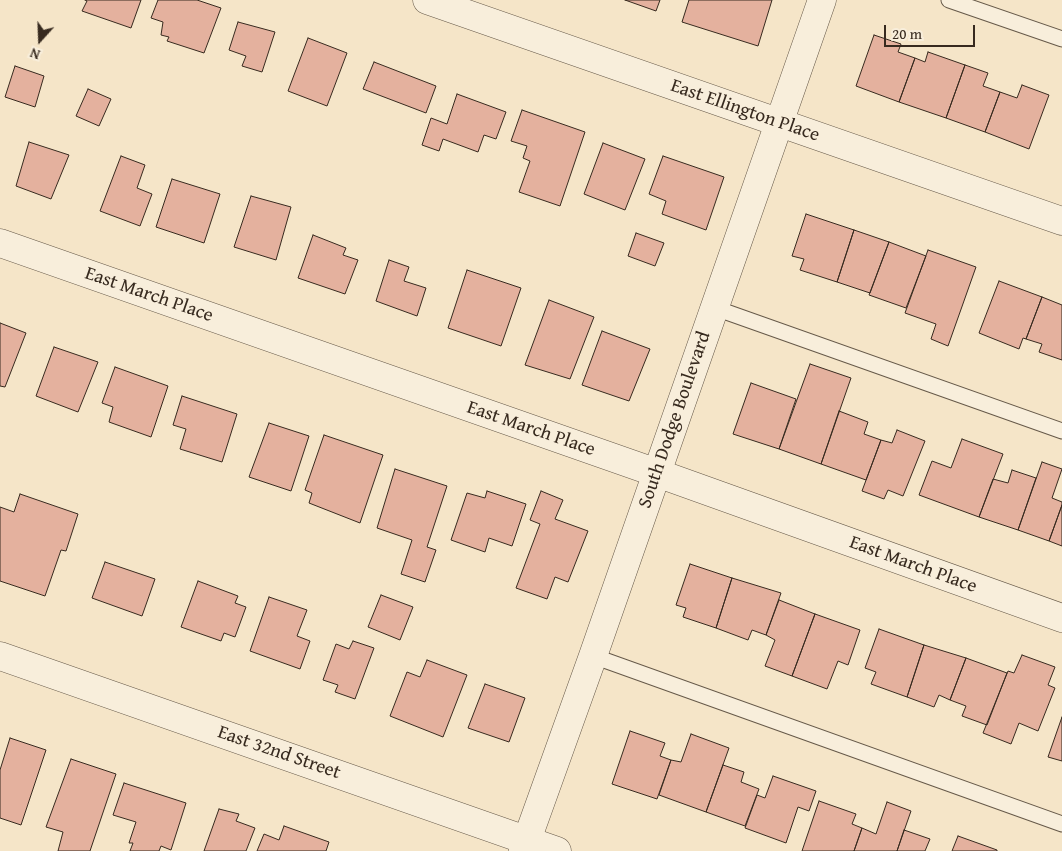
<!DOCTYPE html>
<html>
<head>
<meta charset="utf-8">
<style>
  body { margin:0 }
  #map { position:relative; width:1062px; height:851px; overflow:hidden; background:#f5e5c8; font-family:"Gentium Book Plus",serif }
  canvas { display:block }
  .north { position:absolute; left:15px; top:15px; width:50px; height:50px; -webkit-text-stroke:4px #f8eedb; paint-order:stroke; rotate:200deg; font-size:14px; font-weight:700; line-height:20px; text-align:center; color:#372a1f }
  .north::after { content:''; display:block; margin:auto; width:18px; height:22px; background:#372a1f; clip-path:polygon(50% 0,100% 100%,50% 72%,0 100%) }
  .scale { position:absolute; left:884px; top:25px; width:91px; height:22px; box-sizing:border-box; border:2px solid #372a1f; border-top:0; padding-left:6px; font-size:15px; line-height:18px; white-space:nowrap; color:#372a1f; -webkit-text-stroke:4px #f8eedb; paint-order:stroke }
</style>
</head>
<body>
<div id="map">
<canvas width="1062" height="851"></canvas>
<div class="north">N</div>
<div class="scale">20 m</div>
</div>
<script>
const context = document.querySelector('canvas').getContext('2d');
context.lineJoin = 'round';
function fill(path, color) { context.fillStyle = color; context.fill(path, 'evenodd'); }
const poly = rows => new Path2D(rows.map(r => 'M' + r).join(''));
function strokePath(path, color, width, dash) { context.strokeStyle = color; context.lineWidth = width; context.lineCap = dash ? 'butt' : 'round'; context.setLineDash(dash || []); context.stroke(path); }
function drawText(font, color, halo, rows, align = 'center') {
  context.font = font + ' "Gentium Book Plus",serif'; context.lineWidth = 5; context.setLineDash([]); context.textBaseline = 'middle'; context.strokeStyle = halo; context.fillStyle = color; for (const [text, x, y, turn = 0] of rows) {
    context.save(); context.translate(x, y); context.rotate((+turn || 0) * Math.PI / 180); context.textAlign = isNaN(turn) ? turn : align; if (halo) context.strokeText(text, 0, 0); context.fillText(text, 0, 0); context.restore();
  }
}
const building = poly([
  [85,0,141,0,131,28,82,11,87,1,85,0],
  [158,0,197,0,221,8,204,53,167,41,169,37,161,35,163,22,151,18,158,0],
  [625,0,660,0,656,11,625,0],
  [689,0,772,0,758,46,682,22,689,0],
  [238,22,275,32,262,72,242,66,246,56,229,50,238,22],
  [874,35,901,44,898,52,915,58,899,102,856,86,874,35],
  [308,38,347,53,327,106,288,91,308,38],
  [928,52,965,65,946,118,899,102,915,58,925,62,928,52],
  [374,62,436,86,426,113,363,89,374,62],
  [965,65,988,73,983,86,1000,92,985,132,946,118,965,65],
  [15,66,44,76,35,107,5,97,15,66],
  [1022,85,1049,95,1029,149,985,132,1000,92,1017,98,1022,85],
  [88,89,111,99,99,126,76,116,88,89],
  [457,94,506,112,496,139,484,135,478,152,443,139,439,151,422,145,431,118,447,124,457,94],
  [522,110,585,132,560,206,519,192,530,161,523,158,527,146,511,141,522,110],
  [29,142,69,155,51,199,16,186,29,142],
  [603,143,645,159,625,210,584,194,603,143],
  [121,156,145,165,137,188,152,194,140,226,100,211,121,156],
  [663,156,724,177,706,230,662,214,666,201,649,194,663,156],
  [172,179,220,194,204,243,156,227,172,179],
  [251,196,291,207,276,260,234,247,251,196],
  [806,214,854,230,837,282,800,270,804,259,792,256,806,214],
  [854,230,889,242,870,293,837,282,854,230],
  [636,233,664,243,655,266,628,256,636,233],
  [313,235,346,248,343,255,358,260,345,294,298,278,313,235],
  [889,242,926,256,906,308,869,295,889,242],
  [928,250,976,267,948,346,931,339,936,324,905,313,928,250],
  [389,260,409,267,404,281,426,288,417,316,376,301,389,260],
  [467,270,521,288,501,346,448,328,467,270],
  [999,281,1042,297,1026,339,1023,338,1019,349,979,333,999,281],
  [1042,297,1062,305,1062,360,1039,352,1042,344,1026,339,1042,297],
  [549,300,594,317,570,379,525,365,549,300],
  [0,323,26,333,5,387,0,386,0,323],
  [602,331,650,349,629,401,582,385,602,331],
  [54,347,98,362,78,412,36,396,54,347],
  [810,364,851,378,821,464,779,449,810,364],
  [115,367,168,386,151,437,109,422,113,407,102,403,115,367],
  [751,383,796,399,779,449,733,434,751,383],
  [182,396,237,414,222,462,180,449,186,429,173,425,182,396],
  [839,411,868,422,864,434,881,440,866,480,821,464,839,411],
  [269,423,309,436,291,491,249,477,269,423],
  [897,430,925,441,903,496,888,490,884,499,862,491,881,440,892,443,897,430],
  [324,435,383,455,360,523,309,503,312,493,305,490,324,435],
  [962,439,1003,454,979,517,919,495,932,461,951,468,962,439],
  [1042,462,1062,469,1052,498,1062,502,1062,505,1049,541,1018,530,1042,462],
  [395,469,447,486,427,547,436,550,425,582,401,574,412,540,377,528,395,469],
  [1012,470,1036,478,1018,530,979,517,993,479,1008,483,1012,470],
  [487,491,526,504,512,546,489,538,485,552,451,540,467,493,485,498,487,491],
  [541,491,563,500,555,519,588,531,568,582,555,577,547,599,516,588,540,524,530,520,541,491],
  [20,494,78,514,66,551,61,550,45,596,0,581,0,507,14,512,20,494],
  [1062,505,1062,546,1049,541,1062,505],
  [105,562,155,579,142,616,92,598,105,562],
  [690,564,732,578,716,628,683,617,686,608,676,605,690,564],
  [732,578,781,593,766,635,752,630,748,640,716,628,732,578],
  [198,581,238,596,235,603,246,607,235,637,224,633,221,641,181,627,198,581],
  [381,595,413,607,400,640,368,627,381,595],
  [269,597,307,610,297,636,310,641,300,669,250,651,269,597],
  [779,600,815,614,792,676,765,666,775,640,766,635,779,600],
  [815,614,860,630,848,665,838,661,827,689,792,676,815,614],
  [879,629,924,645,907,697,871,684,876,672,865,668,879,629],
  [353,641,374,648,355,699,335,692,338,685,323,680,336,644,349,649,353,641],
  [924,645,966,658,950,700,939,695,934,707,907,697,924,645],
  [1022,655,1055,667,1048,685,1055,688,1038,731,1019,723,1011,744,983,733,1008,671,1014,673,1022,655],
  [966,658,1007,673,987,725,962,716,966,706,950,700,966,658],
  [427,660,467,675,443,737,390,716,407,672,420,677,427,660],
  [485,684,525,698,509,742,468,728,485,684],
  [1062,717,1062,761,1048,757,1062,717],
  [630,731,665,743,660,756,671,760,657,799,612,784,630,731],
  [691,734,729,748,706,812,659,795,671,760,681,762,691,734],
  [10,738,46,750,21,825,0,818,0,770,10,738],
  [71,759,116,774,90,851,58,851,63,832,46,827,71,759],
  [723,765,744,772,741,782,759,789,745,826,706,812,723,765],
  [773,776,816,791,809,811,798,807,786,843,745,828,757,795,765,798,773,776],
  [124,783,186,803,171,850,161,846,159,851,130,851,133,843,129,843,136,822,113,815,124,783],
  [819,801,856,814,852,824,862,828,854,851,802,851,819,801],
  [887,802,911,811,897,851,854,851,862,828,876,834,887,802],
  [219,809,239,814,236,821,255,828,246,851,204,851,219,809],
  [284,826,329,842,326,851,257,851,264,834,279,840,284,826],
  [904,830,930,839,925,851,897,851,904,830],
  [958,836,997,850,997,851,952,851,958,836]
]);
fill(building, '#e4b19e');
strokePath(building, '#372a1f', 1);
const service = poly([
  [949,0,1062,39],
  [715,308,1062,431],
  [593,656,1062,824]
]);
const minor = poly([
  [427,0,1062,221],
  [0,243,657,473,1062,618],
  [523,851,593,656,822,0]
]);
const tertiary = poly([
  [0,656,557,851]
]);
strokePath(service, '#665949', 17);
strokePath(minor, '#665949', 29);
strokePath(tertiary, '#665949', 29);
strokePath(service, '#f8eedb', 15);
strokePath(minor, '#f8eedb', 28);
strokePath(tertiary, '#f8eedb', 28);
drawText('19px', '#372a1f', '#f8eedb', [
  ["East Ellington Place",745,111,19],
  ["East March Place",149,295,19],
  ["South Dodge Boulevard",675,420,-71],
  ["East March Place",531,429,19],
  ["East March Place",913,565,20],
  ["East 32nd Street",279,753,19]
]);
</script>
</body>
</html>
